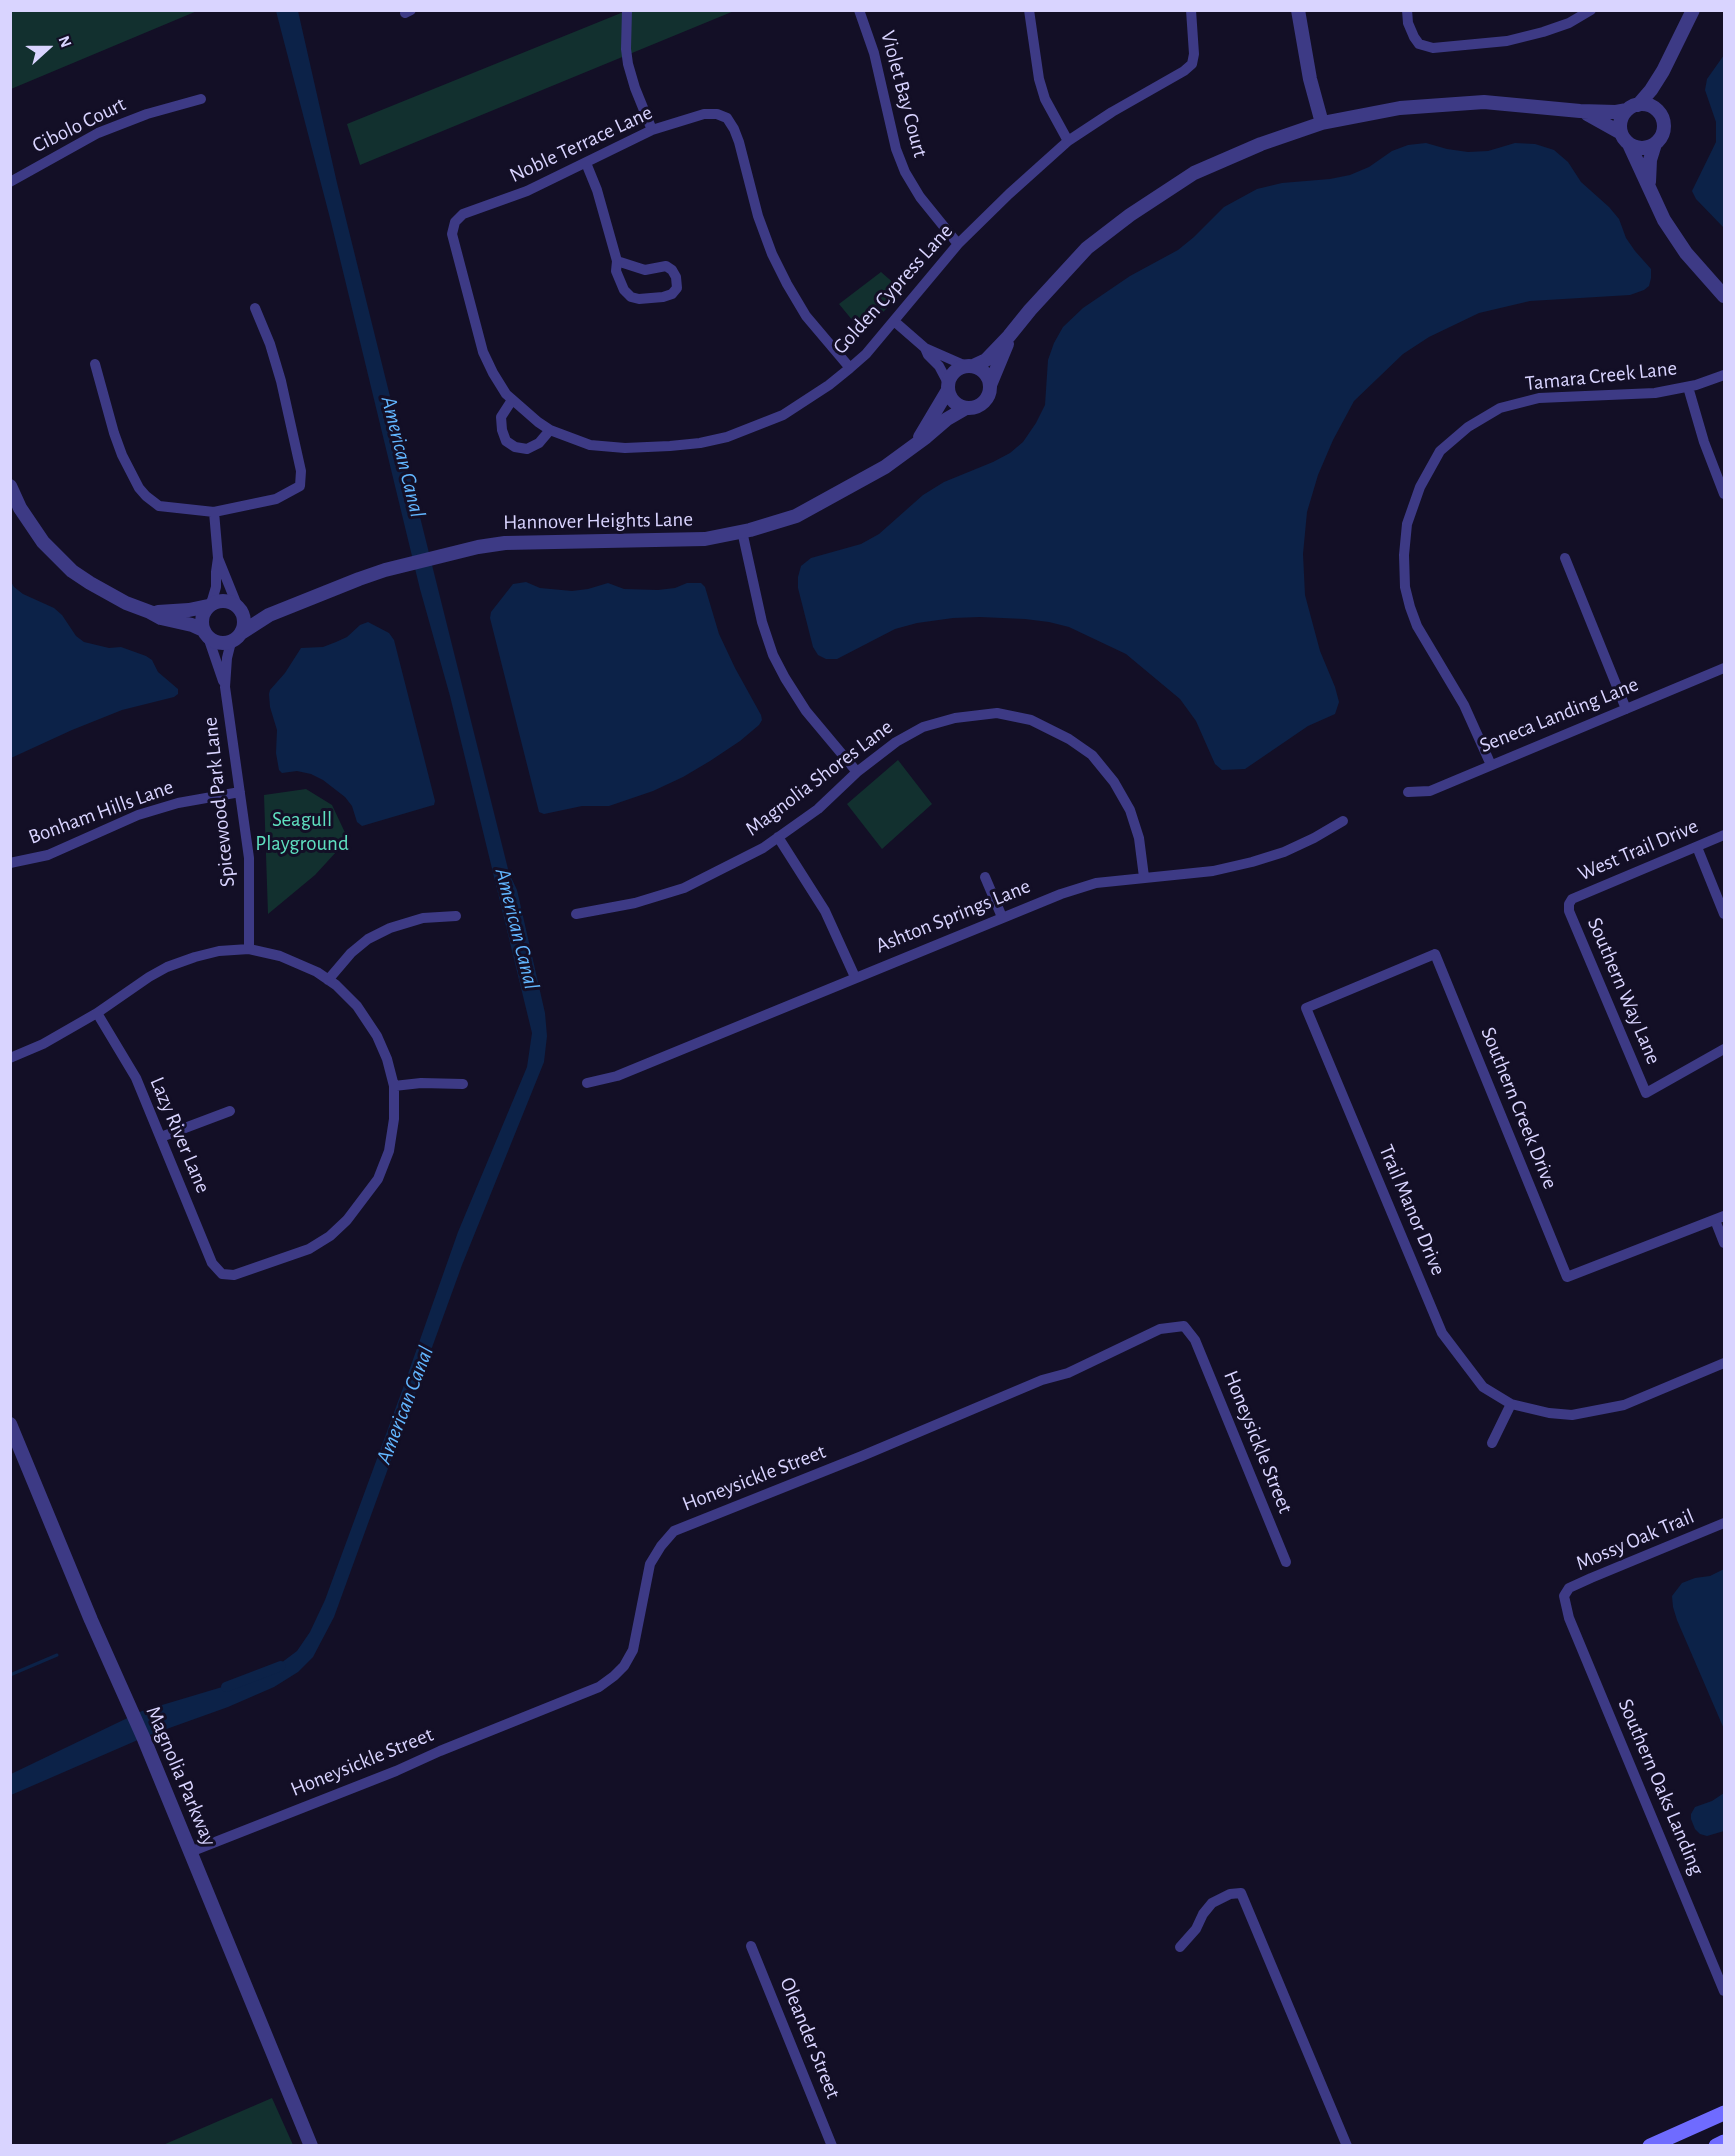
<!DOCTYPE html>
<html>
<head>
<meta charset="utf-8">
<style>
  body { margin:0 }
  #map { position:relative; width:1735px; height:2156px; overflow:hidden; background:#130f26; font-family:"Alegreya Sans",sans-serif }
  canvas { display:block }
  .frame { position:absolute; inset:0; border:12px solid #d9d4ff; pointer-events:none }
  .north { position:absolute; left:18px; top:18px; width:60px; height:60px; -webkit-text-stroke:4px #130f26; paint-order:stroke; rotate:69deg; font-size:16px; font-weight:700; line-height:24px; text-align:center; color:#d9d4ff }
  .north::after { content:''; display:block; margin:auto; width:21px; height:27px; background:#d9d4ff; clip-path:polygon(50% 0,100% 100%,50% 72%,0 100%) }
</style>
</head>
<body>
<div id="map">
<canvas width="1735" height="2156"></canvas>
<div class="frame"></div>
<div class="north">N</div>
</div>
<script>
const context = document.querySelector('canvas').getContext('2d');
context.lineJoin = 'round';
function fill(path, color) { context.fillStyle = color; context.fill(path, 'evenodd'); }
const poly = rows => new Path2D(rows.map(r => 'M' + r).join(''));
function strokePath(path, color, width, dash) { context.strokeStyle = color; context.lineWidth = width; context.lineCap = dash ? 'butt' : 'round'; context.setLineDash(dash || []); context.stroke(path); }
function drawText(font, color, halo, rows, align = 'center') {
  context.font = font + ' "Alegreya Sans",sans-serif'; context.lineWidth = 6; context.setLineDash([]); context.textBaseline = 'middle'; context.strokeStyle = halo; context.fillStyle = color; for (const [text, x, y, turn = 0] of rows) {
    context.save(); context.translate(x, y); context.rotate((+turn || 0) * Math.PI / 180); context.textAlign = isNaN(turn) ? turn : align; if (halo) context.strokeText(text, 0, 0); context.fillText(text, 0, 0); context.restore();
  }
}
fill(poly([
  [11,10,197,10,197,11,11,89],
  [626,11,734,11,360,165,347,124],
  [881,272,904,292,862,332,839,304],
  [898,760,932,804,882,849,847,804],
  [306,789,332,805,348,839,315,875,268,914,264,795],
  [272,2098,293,2145,163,2145]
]), '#12302f');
fill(poly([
  [276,11,298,11,337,183,412,485,509,873,517,890,545,1013,547,1036,544,1062,462,1265,334,1617,313,1657,298,1672,274,1687,228,1707,147,1736,11,1795,11,1774,142,1711,259,1676,281,1663,297,1651,310,1632,325,1600,403,1388,458,1232,527,1067,532,1033,450,696,420,589,331,222],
  [1724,55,1724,228,1696,199,1692,191,1716,142,1716,122,1705,90,1707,79],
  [1426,143,1447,149,1468,152,1488,151,1515,143,1535,144,1554,150,1568,162,1581,182,1609,207,1619,219,1626,238,1635,251,1651,269,1651,278,1649,286,1644,290,1630,295,1530,301,1479,313,1429,337,1403,354,1354,401,1333,440,1318,475,1307,512,1303,554,1305,595,1320,651,1335,687,1339,702,1335,714,1308,726,1245,769,1222,770,1215,764,1196,721,1180,699,1126,654,1069,627,1049,622,1025,619,980,617,953,618,917,623,895,629,837,659,826,659,818,655,813,647,798,588,798,577,801,566,811,558,861,544,879,534,923,495,944,482,993,462,1010,453,1023,442,1036,423,1045,405,1048,360,1054,343,1063,327,1083,308,1130,276,1178,250,1194,237,1224,207,1257,189,1282,183,1330,179,1350,175,1369,167,1392,151,1408,145],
  [10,580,14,587,23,594,54,608,62,615,76,636,84,642,109,648,121,647,146,656,152,660,158,672,178,689,178,694,174,697,122,710,72,730,11,758],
  [526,582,540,588,572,591,588,589,608,583,624,589,658,590,675,588,687,583,701,583,705,587,719,634,735,668,761,715,762,720,759,725,740,741,710,761,683,777,653,791,609,806,582,806,544,814,539,812,490,618,491,612,513,584],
  [368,622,389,633,394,640,435,801,434,805,430,806,362,826,357,822,352,806,345,797,323,780,311,774,297,771,282,773,279,770,276,753,277,730,270,707,269,694,270,690,285,673,301,648,323,647,336,642,347,637,360,625],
  [1724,1569,1724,1729,1677,1620,1673,1607,1672,1596,1682,1583,1695,1578,1710,1576],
  [1724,1793,1724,1831,1707,1836,1700,1834,1695,1829,1691,1819,1691,1814,1695,1807,1712,1801]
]), '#0c2248');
strokePath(poly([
  [10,1675,57,1655]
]), '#0c2248', 3);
strokePath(poly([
  [226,1687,281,1666]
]), '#0c2248', 10);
strokePath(poly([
  [627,10,626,49,628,64,635,88,652,130],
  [859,10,874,53,896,149,905,172,920,197,958,244],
  [1029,10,1039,79,1045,99,1068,141],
  [1407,10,1408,23,1414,37,1419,44,1433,48,1507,41,1543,32,1569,23,1591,10],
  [405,13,411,10],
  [586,163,597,190,617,261],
  [10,182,98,133,147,114,201,99],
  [617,261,645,270,666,266,672,270,676,277,677,288,672,294,663,297,639,299,631,297,624,290,616,271,617,261],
  [894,321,925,348,928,355,939,366,948,383],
  [925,348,966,366],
  [95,364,114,433,122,455,139,488,146,496,159,506,214,512,276,499,300,486,301,471,281,381,270,344,255,308],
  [850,368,806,316,787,284,772,254,758,216,739,142,734,129,727,118,717,114,704,114,652,130,527,191,463,214,455,222,452,234,483,352,493,373,506,394,538,422,550,430,590,445,625,448,670,446,700,443,727,437,783,415,829,385,850,368,866,354,958,244,1009,194,1068,141,1112,112,1184,71,1192,64,1194,54,1191,10],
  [1688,387,1704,442,1724,494],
  [512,400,501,417,502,430,506,441,515,447,527,449,539,443,550,430],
  [214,512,218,558,237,605],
  [742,531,762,622,773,655,785,678,806,711,857,772],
  [1565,558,1626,709],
  [211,604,216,587,216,572,218,558],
  [208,637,223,681],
  [231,642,227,658,225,687,249,858,249,949],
  [1491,765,1464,705,1417,626,1410,607,1405,587,1404,555,1407,524,1420,487,1440,451,1468,427,1500,408,1539,398,1655,393,1696,385,1724,375],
  [1408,792,1430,791,1724,668],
  [1724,835,1572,899,1569,904,1569,911,1646,1093,1724,1049],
  [778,837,825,911,855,977],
  [1697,847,1724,914],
  [10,863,48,855,138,815,178,803,240,792],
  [985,877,1002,917],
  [576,914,635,903,684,888,763,848,818,809,857,772,896,742,923,727,955,718,997,713,1031,720,1069,739,1092,755,1114,782,1130,810,1139,838,1144,877],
  [328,980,351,953,368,939,390,928,423,918,456,916],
  [10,1058,43,1044,97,1013,149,977,167,967,195,957,219,951,249,949,280,956,317,972,336,985,357,1006,377,1036,387,1059,394,1086,394,1119,389,1151,378,1179,347,1220,330,1236,309,1249,234,1275,222,1274,212,1263,136,1078,97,1013],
  [587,1083,617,1076,1061,894,1096,883,1213,871,1252,862,1284,852,1314,838,1343,821],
  [394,1086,421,1083,463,1084],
  [161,1137,230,1111],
  [1724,1216,1567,1277,1435,954,1306,1008,1442,1333,1483,1387,1511,1404,1549,1413,1572,1415,1624,1405,1724,1363],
  [1715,1220,1724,1243],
  [1492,1443,1511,1404],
  [1724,1523,1591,1578,1569,1588,1564,1596,1569,1618,1724,1991],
  [190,1852,396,1771,440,1751,599,1687,614,1676,624,1666,633,1650,650,1564,661,1546,674,1531,862,1456,1042,1380,1068,1373,1160,1329,1184,1326,1195,1340,1286,1562],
  [751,1946,832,2146],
  [1180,1947,1196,1929,1203,1914,1212,1903,1230,1894,1241,1893,1347,2146]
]), '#3d3a85', 10);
strokePath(poly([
  [1298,10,1310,79,1322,123],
  '1620 126a22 22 0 1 1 44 0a22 22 0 1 1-44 0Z',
  [1638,105,1651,90,1663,71,1693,10],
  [1587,114,1621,133],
  [1629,144,1664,220,1686,253,1724,296],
  [1649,182,1650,160,1655,144],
  '948 387a21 21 0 1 1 42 0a21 21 0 1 1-42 0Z',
  [973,366,986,360,1009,336,1030,310,1087,248,1130,215,1194,173,1261,144,1322,123,1400,108,1484,102,1580,111,1616,112,1627,110],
  [990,385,1007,344],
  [920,437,948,390],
  [10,486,20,508,43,542,72,571,90,583,126,603,150,612,161,618,192,625,203,630],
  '202 622a21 21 0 1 1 42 0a21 21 0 1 1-42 0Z',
  [158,612,189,610,208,606],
  [241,633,269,615,359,579,385,570,478,547,505,543,705,539,750,530,796,516,885,467,926,437,947,419,966,408],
  [10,1424,91,1620,144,1739,311,2146]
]), '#3d3a85', 14);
strokePath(poly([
  [1650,2146,1724,2113],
  [1716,2146,1724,2142]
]), '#6f6bff', 15);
drawText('21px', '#d9d4ff', '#130f26', [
  ["Violet Bay Court",904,94,75],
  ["Cibolo Court",79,125,-26],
  ["Noble Terrace Lane",581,144,-25],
  ["Golden Cypress Lane",893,289,-48],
  ["Tamara Creek Lane",1601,376,-6],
  ["Hannover Heights Lane",598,521,-1],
  ["Seneca Landing Lane",1559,715,-22],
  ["Magnolia Shores Lane",819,778,-37],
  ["Spicewood Park Lane",219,802,-96],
  ["Bonham Hills Lane",101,812,-20],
  ["West Trail Drive",1638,850,-23],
  ["Ashton Springs Lane",953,916,-22],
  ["Southern Way Lane",1624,991,67],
  ["Southern Creek Drive",1519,1108,68],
  ["Lazy River Lane",180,1135,67],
  ["Trail Manor Drive",1412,1210,67],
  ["Honeysickle Street",1258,1442,68],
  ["Honeysickle Street",754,1478,-21],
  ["Mossy Oak Trail",1635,1540,-23],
  ["Honeysickle Street",362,1762,-22],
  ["Magnolia Parkway",181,1776,67],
  ["Southern Oaks Landing",1661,1787,67],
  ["Oleander Street",810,2038,68]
]);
drawText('21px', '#5fe0c0', '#130f26', [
  ["Seagull",302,820],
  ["Playground",302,844]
]);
drawText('italic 22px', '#62b6ff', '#130f26', [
  ["American Canal",403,457,76],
  ["American Canal",517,929,76],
  ["American Canal",405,1405,-69]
]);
</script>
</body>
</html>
